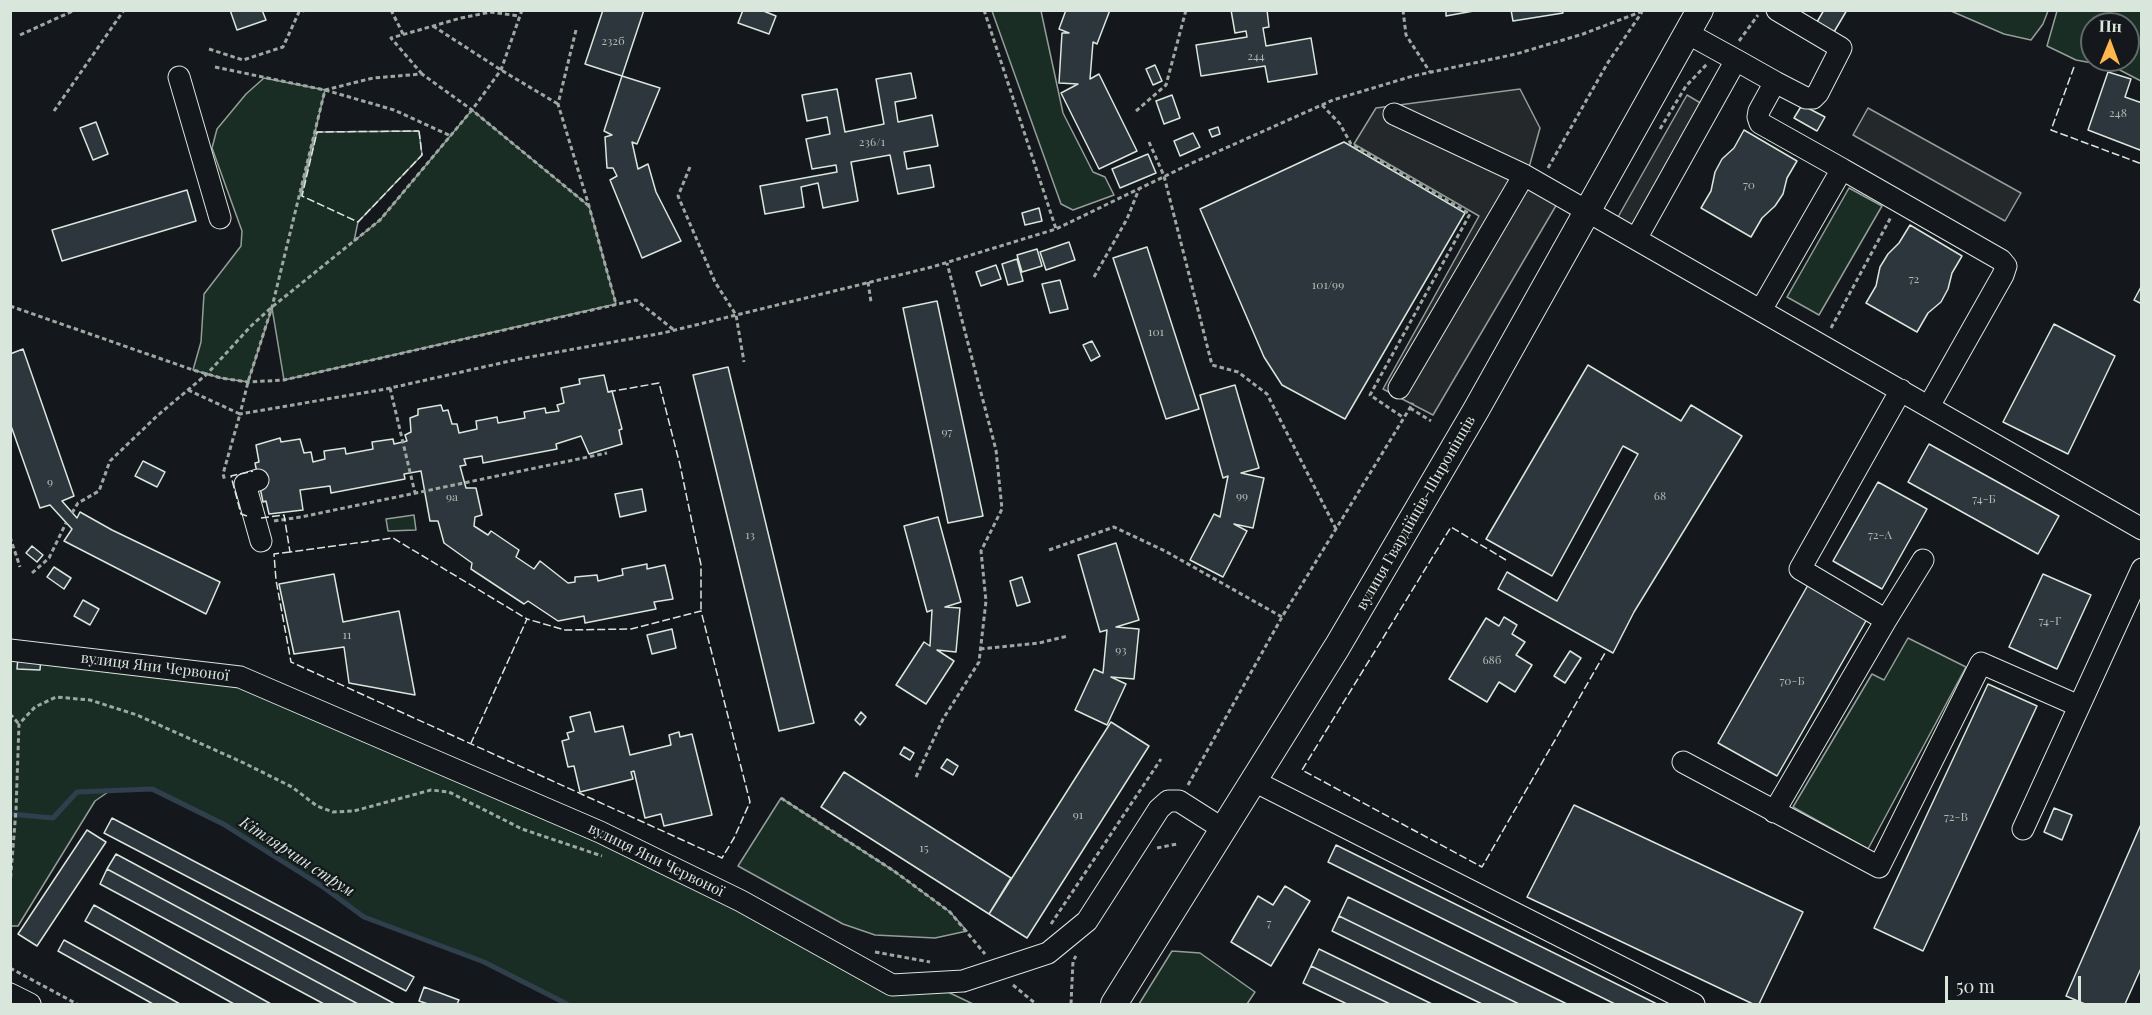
<!DOCTYPE html>
<html>
<head>
<meta charset="utf-8">
<style>
  body { margin:0 }
  #map { position:relative; width:2152px; height:1015px; overflow:hidden; background:#14181c; font-family:"Playfair Display",serif }
  canvas { display:block }
  .frame { position:absolute; inset:0; border:12px solid #d8e6dc; pointer-events:none }
  .north { position:absolute; left:2080px; top:12px; width:60px; height:60px; box-sizing:border-box; background:#14181c; border:2px solid #626a69; border-radius:50%; rotate:1deg; font-size:16px; font-weight:700; line-height:24px; text-align:center; color:#d8e6dc }
  .north::after { content:''; display:block; margin:auto; width:21px; height:27px; background:#ffb74d; clip-path:polygon(50% 0,100% 100%,50% 72%,0 100%) }
  .scale { position:absolute; left:1945px; top:976px; width:136px; height:27px; box-sizing:border-box; border:3px solid #d8e6dc; border-top:0; padding-left:8px; font-size:18px; line-height:21px; white-space:nowrap; color:#d8e6dc; -webkit-text-stroke:4px #14181c; paint-order:stroke }
</style>
</head>
<body>
<div id="map">
<canvas width="2152" height="1015"></canvas>
<div class="frame"></div>
<div class="north">Пн</div>
<div class="scale">50 m</div>
</div>
<script>
const context = document.querySelector('canvas').getContext('2d');
context.lineJoin = 'round';
function fill(path, color) { context.fillStyle = color; context.fill(path, 'evenodd'); }
const poly = rows => new Path2D(rows.map(r => 'M' + r).join(''));
function strokePath(path, color, width, dash) { context.strokeStyle = color; context.lineWidth = width; context.lineCap = dash ? 'butt' : 'round'; context.setLineDash(dash || []); context.stroke(path); }
function drawText(font, color, halo, rows, align = 'center') {
  context.font = font + ' "Playfair Display",serif'; context.lineWidth = 4.5; context.setLineDash([]); context.textBaseline = 'middle'; context.strokeStyle = halo; context.fillStyle = color; for (const [text, x, y, turn = 0] of rows) {
    context.save(); context.translate(x, y); context.rotate((+turn || 0) * Math.PI / 180); context.textAlign = isNaN(turn) ? turn : align; if (halo) context.strokeText(text, 0, 0); context.fillText(text, 0, 0); context.restore();
  }
}
const green = poly([
  [992,11,1041,11,1063,113,1093,172,1105,177,1114,195,1073,210,1061,204,992,11],
  [1951,11,2048,10,2048,11,2043,24,2031,40,2004,34,1951,11],
  [2057,11,2141,11,2141,81,2114,67,2076,60,2047,46,2057,11],
  [2092,24,2128,24,2128,60,2092,60,2092,24],
  [264,78,325,90,300,195,301,196,317,132,419,131,422,155,358,222,354,241,380,220,472,110,589,206,616,304,284,380,272,308,248,382,221,378,193,370,201,342,204,294,241,246,242,231,212,148,217,129,246,94,264,78],
  [1849,188,1882,206,1819,315,1787,297,1849,188],
  [414,515,416,530,388,531,386,519,414,515],
  [1908,638,1966,667,1868,849,1793,807,1872,674,1884,680,1908,638],
  [11,650,240,677,469,777,892,985,929,983,973,1004,569,1004,484,961,365,917,323,887,224,823,153,788,111,790,95,801,18,926,11,926,11,650],
  [781,798,894,871,950,912,967,931,935,938,875,935,843,924,738,866,781,798],
  [1172,951,1200,953,1255,992,1247,1004,1139,1004,1172,951]
]);
fill(green, '#1a2d24');
strokePath(green, '#939e99', 1.5);
const parking = poly([
  [1520,89,1540,128,1528,171,1564,192,1433,415,1383,389,1479,216,1354,144,1376,108,1520,89],
  [1687,95,1709,108,1641,230,1618,217,1687,95],
  [1868,108,2021,193,2005,221,1853,135,1868,108]
]);
fill(parking, '#24282b');
strokePath(parking, '#939e99', 1.5);
strokePath(poly([
  [10,814,53,818,77,792,152,789,223,824,323,887,364,917,484,962,567,1004]
]), '#2f3f4d', 5);
const building = poly([
  [230,10,262,10,266,20,237,30,230,10],
  [603,10,644,10,622,76,585,64,603,10],
  [743,10,761,10,776,16,769,34,738,23,743,10],
  [1066,10,1110,10,1097,44,1093,42,1090,79,1099,74,1137,151,1099,169,1061,93,1078,84,1059,83,1062,33,1069,33,1059,29,1066,10],
  [1231,10,1267,10,1269,27,1263,28,1266,46,1311,38,1317,74,1268,82,1265,66,1201,76,1196,45,1247,37,1246,31,1235,33,1231,10],
  [1446,10,1479,10,1446,16,1446,10],
  [1511,10,1562,10,1563,13,1513,21,1511,10],
  [1824,10,1847,10,1831,37,1814,27,1824,10],
  [1155,65,1162,81,1153,85,1146,69,1155,65],
  [2108,72,2131,79,2125,97,2142,103,2142,145,2140,150,2088,130,2108,72],
  [911,73,916,98,895,102,898,122,932,115,938,146,904,152,907,169,930,165,934,187,898,194,890,155,851,162,858,201,823,208,818,183,801,187,804,207,765,214,760,186,837,172,836,165,812,169,806,139,830,134,827,117,807,121,802,95,837,89,845,132,884,124,876,79,911,73],
  [622,76,660,88,637,144,632,142,638,169,648,164,656,192,681,241,642,258,610,180,617,176,613,168,607,168,605,137,612,135,604,131,622,76],
  [1172,95,1180,118,1164,124,1156,101,1172,95],
  [1802,105,1825,117,1817,131,1794,118,1802,105],
  [96,122,108,154,93,160,80,128,96,122],
  [1218,127,1220,134,1212,137,1209,130,1218,127],
  [1744,130,1797,161,1787,178,1783,194,1775,206,1762,218,1751,237,1701,208,1711,191,1715,172,1722,159,1734,148,1744,130],
  [1193,133,1200,147,1180,156,1174,141,1193,133],
  [1344,142,1465,213,1345,419,1282,385,1264,357,1200,209,1344,142],
  [1148,154,1156,173,1120,188,1112,169,1148,154],
  [187,190,196,221,62,261,52,230,187,190],
  [1039,208,1042,221,1025,225,1022,213,1039,208],
  [1910,225,1962,256,1952,273,1948,289,1941,302,1928,313,1917,332,1866,303,1876,286,1880,267,1888,254,1899,243,1910,225],
  [1069,242,1075,260,1046,270,1040,252,1069,242],
  [1147,247,1199,409,1166,419,1113,258,1147,247],
  [1037,249,1042,266,1022,272,1017,255,1037,249],
  [1017,259,1023,281,1008,285,1002,264,1017,259],
  [996,265,1001,279,981,286,976,272,996,265],
  [1060,280,1068,309,1050,313,1042,284,1060,280],
  [2142,285,2142,304,2134,300,2142,285],
  [937,301,983,516,948,523,903,308,937,301],
  [2054,324,2115,356,2068,454,2003,422,2054,324],
  [1092,341,1100,356,1091,361,1083,345,1092,341],
  [23,349,74,496,62,501,77,518,80,512,112,530,220,582,206,614,64,541,72,529,50,505,40,508,10,423,10,354,23,349],
  [1588,365,1681,421,1691,405,1742,436,1634,612,1613,653,1498,589,1507,572,1557,601,1638,454,1623,446,1552,576,1486,539,1588,365],
  [728,367,814,723,779,731,693,375,728,367],
  [604,375,608,392,612,391,622,429,619,430,622,444,589,454,581,436,556,444,557,449,483,463,482,456,464,459,466,465,460,466,466,488,476,488,482,515,475,517,474,526,488,535,491,531,519,550,516,557,534,569,540,561,568,583,575,582,575,577,597,575,598,581,623,575,622,569,647,564,647,569,665,565,673,599,654,602,656,609,585,623,584,616,558,621,528,601,524,604,471,569,472,563,444,543,438,521,430,521,421,471,404,474,405,479,331,493,330,486,300,490,303,510,269,514,266,501,263,502,255,463,259,462,256,445,280,438,281,442,300,439,304,453,311,452,313,462,325,459,324,451,345,448,346,454,373,449,372,442,393,439,394,444,407,441,405,435,411,432,410,418,418,415,418,409,441,405,443,411,448,410,452,424,457,424,459,433,477,429,476,421,497,417,498,423,525,418,524,412,545,408,546,413,559,411,557,405,564,403,561,388,580,384,579,379,604,375],
  [1235,385,1259,468,1241,473,1264,478,1253,528,1234,524,1247,531,1223,577,1190,560,1214,514,1220,517,1228,476,1223,478,1200,395,1235,385],
  [1929,444,2059,516,2038,554,1908,482,1929,444],
  [143,461,165,472,157,487,135,476,143,461],
  [1878,482,1927,509,1882,589,1833,561,1878,482],
  [642,489,646,511,620,517,615,494,642,489],
  [938,517,961,602,945,607,960,608,956,652,937,650,954,661,926,704,896,685,924,642,930,646,932,610,927,612,904,526,938,517],
  [1116,543,1139,620,1116,627,1139,629,1134,679,1111,677,1126,684,1107,725,1075,710,1094,669,1103,673,1107,630,1100,632,1078,555,1116,543],
  [32,546,43,555,37,562,26,553,32,546],
  [54,567,71,578,64,589,47,577,54,567],
  [334,574,343,622,399,611,415,695,349,683,344,647,294,654,279,584,334,574],
  [2043,574,2091,595,2057,669,2009,647,2043,574],
  [1022,577,1030,602,1017,606,1010,581,1022,577],
  [1808,585,1867,619,1777,776,1718,743,1808,585],
  [83,600,99,609,90,625,74,616,83,600],
  [1504,617,1517,625,1512,634,1525,642,1516,655,1532,665,1515,692,1499,682,1487,702,1449,679,1486,618,1499,626,1504,617],
  [672,629,676,648,652,654,647,635,672,629],
  [1570,651,1581,658,1565,683,1554,676,1570,651],
  [18,657,41,657,40,670,17,669,18,657],
  [1988,684,2037,706,1923,951,1874,928,1988,684],
  [590,712,595,732,623,726,630,755,671,745,669,735,679,732,680,737,692,734,712,815,664,826,661,814,645,818,634,771,631,772,633,779,580,792,574,766,568,767,562,741,569,739,567,733,574,731,570,717,590,712],
  [861,712,866,717,860,725,855,720,861,712],
  [1111,722,1149,746,1027,938,989,914,1111,722],
  [904,747,914,753,910,760,900,754,904,747],
  [947,759,958,766,953,775,941,768,947,759],
  [844,772,1011,878,989,914,821,807,844,772],
  [1574,805,1803,912,1759,1004,1753,1004,1527,897,1574,805],
  [2054,808,2072,815,2062,840,2044,832,2054,808],
  [112,818,414,977,406,991,104,833,112,818],
  [2142,822,2142,966,2125,1004,2085,1004,2066,996,2142,822],
  [87,830,106,842,37,946,18,934,87,830],
  [1336,845,1657,1004,1615,1004,1328,862,1336,845],
  [116,854,395,1004,358,1004,107,869,116,854],
  [107,869,358,1004,324,1004,100,884,107,869],
  [1285,886,1310,901,1271,966,1231,942,1258,896,1273,905,1285,886],
  [1348,897,1567,1004,1519,1004,1339,916,1348,897],
  [94,905,271,1004,234,1004,85,921,94,905],
  [1339,916,1519,1004,1482,1004,1332,931,1339,916],
  [64,940,180,1004,153,1004,58,951,64,940],
  [1319,949,1432,1004,1390,1004,1311,966,1319,949],
  [1311,966,1390,1004,1347,1004,1303,983,1311,966],
  [424,987,459,1000,457,1004,428,1004,419,1001,424,987]
]);
fill(building, '#2c363c');
strokePath(building, '#d8e6dc', 1.5);
const minor = poly([
  [1736,60,1775,82,1759,111,1758,117,1760,123,1842,169,1761,310],
  [179,77,220,218],
  [1775,82,1806,98,1813,98,1818,93,1841,48,1777,10],
  [1394,114,1524,175,2142,529],
  [1842,169,2001,260,2006,266,2003,275,1929,406],
  [1636,239,1736,60,1687,33],
  [1399,388,1524,175],
  [258,480,245,484,261,541],
  [1886,620,1923,560],
  [10,650,240,677,600,832,741,901,892,985,963,981,1048,953,1087,921,1159,809,1168,801,1179,801,1223,829],
  [1683,762,1879,867,1981,663,2079,706],
  [1252,780,1694,1004],
  [1774,812,1886,620,1800,569,1901,390],
  [2023,829,2142,569],
  [10,994,30,1004]
]);
const major = poly([
  [1114,1004,1337,647,1476,410,1700,10]
]);
strokePath(minor, '#d8e6dc', 23);
strokePath(major, '#d8e6dc', 28);
strokePath(poly([
  [391,10,403,34],
  [984,10,1056,229],
  [1403,10,1406,35,1430,72],
  [433,26,501,70,558,104],
  [576,30,558,104,589,206,616,304],
  [20,35,75,10],
  [1739,41,1758,15],
  [209,49,243,60,283,47,299,12,306,10],
  [215,67,325,90,394,110,451,136],
  [422,74,391,38,461,18,491,12,519,16],
  [1322,105,1340,124,1351,144,1470,214,1370,395,1404,418],
  [54,111,124,10],
  [1136,111,1166,85,1186,10],
  [1660,129,1686,86,1707,64],
  [1149,142,1164,176,1212,365,1238,372,1267,394,1336,529],
  [690,167,678,196,715,282,736,315,744,362],
  [1548,168,1607,64,1642,12],
  [589,206,472,110,422,74,373,78,325,90,272,307,248,382,240,414,386,389,519,359,663,333,932,267,1056,229,1190,164,1333,100,1413,76,1516,54,1583,34,1643,11],
  [1094,277,1127,219,1139,189],
  [868,282,871,302],
  [10,306,193,370,221,378,248,382,284,380,636,300,674,330],
  [1831,328,1891,217],
  [390,388,415,493],
  [188,390,240,414,223,474,225,481],
  [1410,408,1431,421],
  [72,513,78,503,99,491,110,461,158,415,207,374,251,326,272,307,380,220,472,110,501,70,522,10],
  [274,521,301,517,607,453],
  [10,537,20,567],
  [1049,550,1114,527,1165,551,1282,617],
  [32,573,49,558,66,523],
  [980,649,1039,643,1068,636],
  [10,714,19,724],
  [916,777,943,719,979,662,986,601,981,551,1002,509,996,450,947,263],
  [1188,785,1282,617,1413,403],
  [781,798,894,871,950,912,985,954],
  [1157,848,1177,844],
  [10,885,16,810,19,724,35,707,56,697,90,700,137,715,244,763,292,787,317,806,333,812,354,811,431,790,449,792,522,829,602,856],
  [1051,924,1161,759],
  [875,952,930,962],
  [10,968,77,1004],
  [1013,985,1036,1004],
  [1071,1004,1073,961,1076,956]
]), '#9da8a2', 3, [4.5, 3]);
strokePath(minor, '#14181c', 21);
strokePath(major, '#14181c', 26);
strokePath(poly([
  [2074,67,2051,130,2142,164],
  [419,131,422,155,358,222,302,196,317,132,419,131],
  [608,392,659,383,680,465,701,565,701,611],
  [247,516,241,514,231,476,253,471],
  [261,518,284,515,290,552,393,538,527,619],
  [290,552,274,554,276,580,291,662,722,858,734,838,750,802,701,611,631,629,565,630,527,619,471,743],
  [1506,560,1451,527,1302,770,1482,867,1605,653]
]), '#d8e6dc', 1.5, [8, 3]);
drawText('12px', '#adbab4', null, [
  ["232б",613,41],
  ["244",1256,56],
  ["248",2118,113],
  ["236/1",872,142],
  ["70",1749,185],
  ["72",1914,279],
  ["101/99",1328,285],
  ["101",1156,332],
  ["97",947,432],
  ["9",50,482],
  ["99",1242,496],
  ["68",1660,496],
  ["9а",452,497],
  ["74-Б",1984,499],
  ["13",750,535],
  ["72-А",1880,535],
  ["74-Г",2050,621],
  ["11",347,635],
  ["93",1121,650],
  ["68б",1492,660],
  ["70-Б",1792,681],
  ["91",1078,815],
  ["72-В",1956,817],
  ["15",924,848],
  ["7",1269,923]
]);
drawText('15px', '#d8e6dc', '#14181c', [
  ["вулиця Гвардійців-Широнінців",1416,513,-60],
  ["вулиця Яни Червоної",155,667,7],
  ["вулиця Яни Червоної",656,860,26]
]);
drawText('italic 16px', '#d8e6dc', '#14181c', [
  ["Кітлярчин струм",297,857,33]
]);
</script>
</body>
</html>
